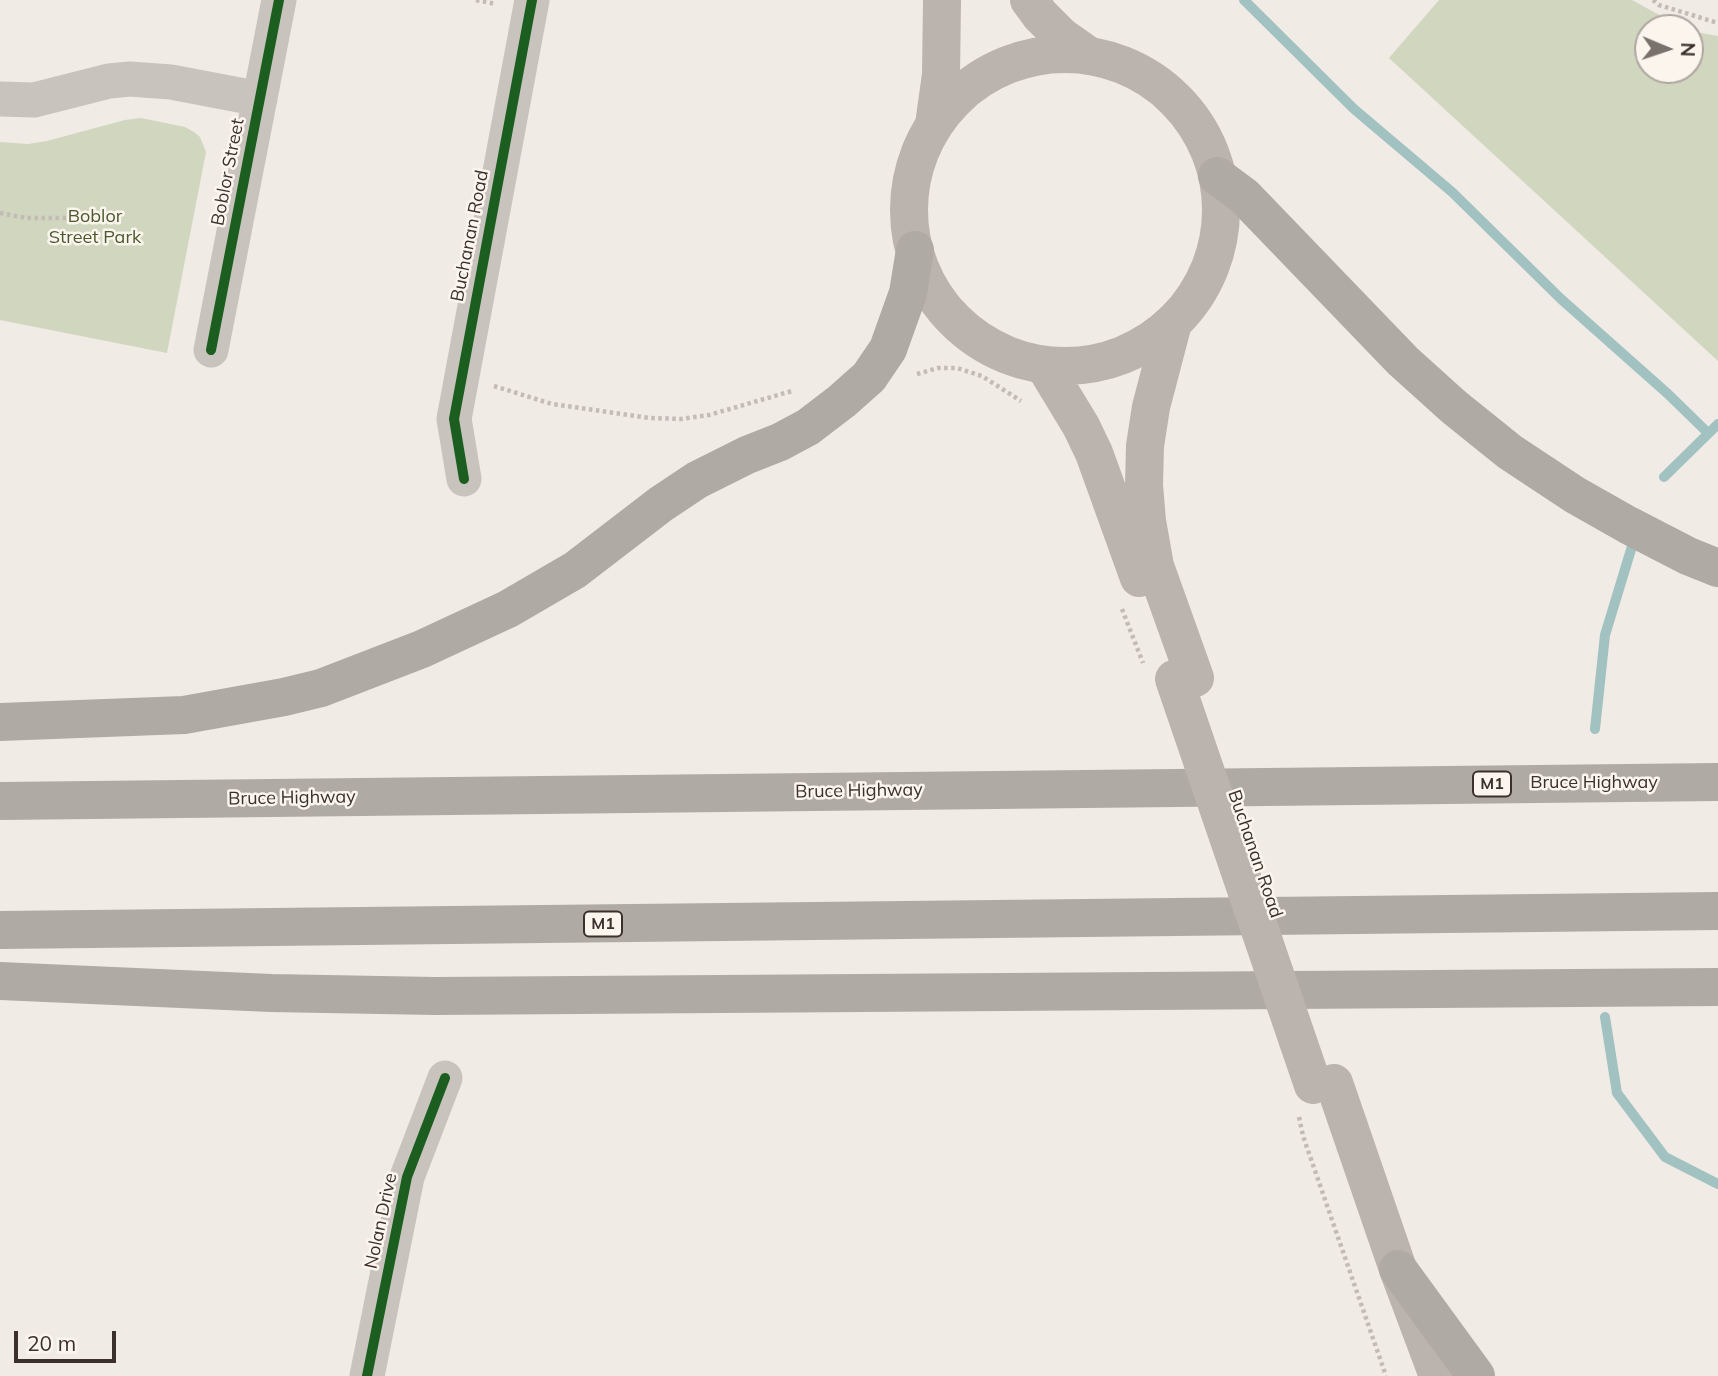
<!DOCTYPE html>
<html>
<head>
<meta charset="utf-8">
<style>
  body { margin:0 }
  #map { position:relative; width:1718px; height:1376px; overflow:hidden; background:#f0ebe5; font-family:Mulish,sans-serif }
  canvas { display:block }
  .north { position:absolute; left:1634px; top:14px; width:70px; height:70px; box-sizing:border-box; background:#fbf5ee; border:2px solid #aea6a0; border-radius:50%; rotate:92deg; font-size:19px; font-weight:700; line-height:28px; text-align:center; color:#3b302b }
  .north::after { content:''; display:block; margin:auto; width:24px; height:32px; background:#7a716c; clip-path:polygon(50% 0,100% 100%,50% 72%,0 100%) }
  .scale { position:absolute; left:14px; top:1331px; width:102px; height:32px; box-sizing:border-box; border:4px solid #3b302b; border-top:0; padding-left:9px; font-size:21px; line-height:24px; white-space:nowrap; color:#3b302b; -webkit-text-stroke:5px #fbf5ee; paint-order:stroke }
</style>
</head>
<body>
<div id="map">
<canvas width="1718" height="1376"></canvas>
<div class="north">N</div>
<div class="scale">20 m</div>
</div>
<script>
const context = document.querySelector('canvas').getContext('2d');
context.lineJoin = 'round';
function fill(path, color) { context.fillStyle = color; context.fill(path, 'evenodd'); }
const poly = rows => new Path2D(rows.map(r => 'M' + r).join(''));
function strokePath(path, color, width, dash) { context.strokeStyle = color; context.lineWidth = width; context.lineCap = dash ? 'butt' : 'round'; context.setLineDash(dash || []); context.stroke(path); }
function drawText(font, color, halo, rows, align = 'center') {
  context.font = font + ' Mulish,sans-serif'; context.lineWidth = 5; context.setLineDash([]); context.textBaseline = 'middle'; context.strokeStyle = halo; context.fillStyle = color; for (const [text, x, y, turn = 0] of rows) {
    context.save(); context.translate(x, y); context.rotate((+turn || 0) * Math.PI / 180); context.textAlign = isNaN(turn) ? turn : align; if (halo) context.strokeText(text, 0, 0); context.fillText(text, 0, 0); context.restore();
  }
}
fill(poly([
  [1439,0,1632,0,1683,28,1648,28,1648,70,1690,70,1690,31,1718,36,1718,361,1389,58],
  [141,118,185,127,194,132,200,137,206,152,167,353,0,320,0,142,28,144,47,141,125,120]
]), '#d1d6bf');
strokePath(poly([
  [1244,0,1354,109,1452,192,1561,299,1668,394,1708,433],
  [1664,477,1718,424],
  [1595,729,1605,635,1633,543],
  [1605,1017,1617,1093,1665,1157,1718,1184]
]), '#a1c2c1', 10);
strokePath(poly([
  [476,0,496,4],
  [1653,0,1659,5,1718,23],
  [0,213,26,218,75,218],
  [917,374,938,368,957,368,982,376,1021,401],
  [494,386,552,404,650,418,681,419,709,415,792,391],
  [1122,609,1143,663],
  [1299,1117,1303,1136,1386,1376]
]), '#c2bbb6', 4.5, [3.5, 3.5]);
strokePath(poly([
  [0,99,34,100,109,81,130,79,171,82,260,99],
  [211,350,279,0],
  [464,479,454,419,532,0],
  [367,1376,407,1177,445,1078]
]), '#c9c3be', 35);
strokePath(poly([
  [1029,0,1040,15,1061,36,1088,55],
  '909 210a156 156 0 1 1 312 0a156 156 0 1 1-312 0Z',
  [934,125,941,75,942,0],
  [1173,323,1151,407,1145,446,1144,485,1147,521,1155,566,1195,678],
  [1044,365,1081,426,1094,453,1139,578],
  [1334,1083,1398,1269,1438,1376]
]), '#bab3ae', 38);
strokePath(poly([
  [1217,176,1244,196,1403,361,1454,407,1510,452,1575,495,1628,525,1688,556,1718,568],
  [0,722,184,715,284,697,321,688,422,649,508,609,575,570,661,504,697,480,747,455,780,442,808,427,842,401,869,377,888,349,908,293,915,250],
  [0,801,1718,782],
  [0,930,1718,911],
  [0,981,271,993,435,996,1718,987],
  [1398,1269,1476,1376]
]), '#afaaa4', 38);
strokePath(poly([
  [1174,679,1313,1085]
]), '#bab3ae', 38);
strokePath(poly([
  [211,350,279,0],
  [464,479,454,419,532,0],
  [367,1376,407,1177,445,1078]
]), '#1b5e20', 10);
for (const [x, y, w] of [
  [1492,784,38],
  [603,924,38]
]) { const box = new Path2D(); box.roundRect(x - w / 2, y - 12.5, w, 25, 5); context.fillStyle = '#fbf5ee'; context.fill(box); strokePath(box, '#3b302b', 2); }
drawText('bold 16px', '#3b302b', null, [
  ["M1",1492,784],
  ["M1",603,924]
]);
drawText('18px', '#3b302b', '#fbf5ee', [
  ["Boblor Street",228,172,-79],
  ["Buchanan Road",470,236,-79],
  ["Bruce Highway",1594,783],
  ["Bruce Highway",859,791,-1],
  ["Bruce Highway",292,798,-1],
  ["Buchanan Road",1255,854,71],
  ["Nolan Drive",381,1221,-78]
]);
drawText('18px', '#4a5a2e', '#fbf5ee', [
  ["Boblor",95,217],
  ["Street Park",95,238]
]);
</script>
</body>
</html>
